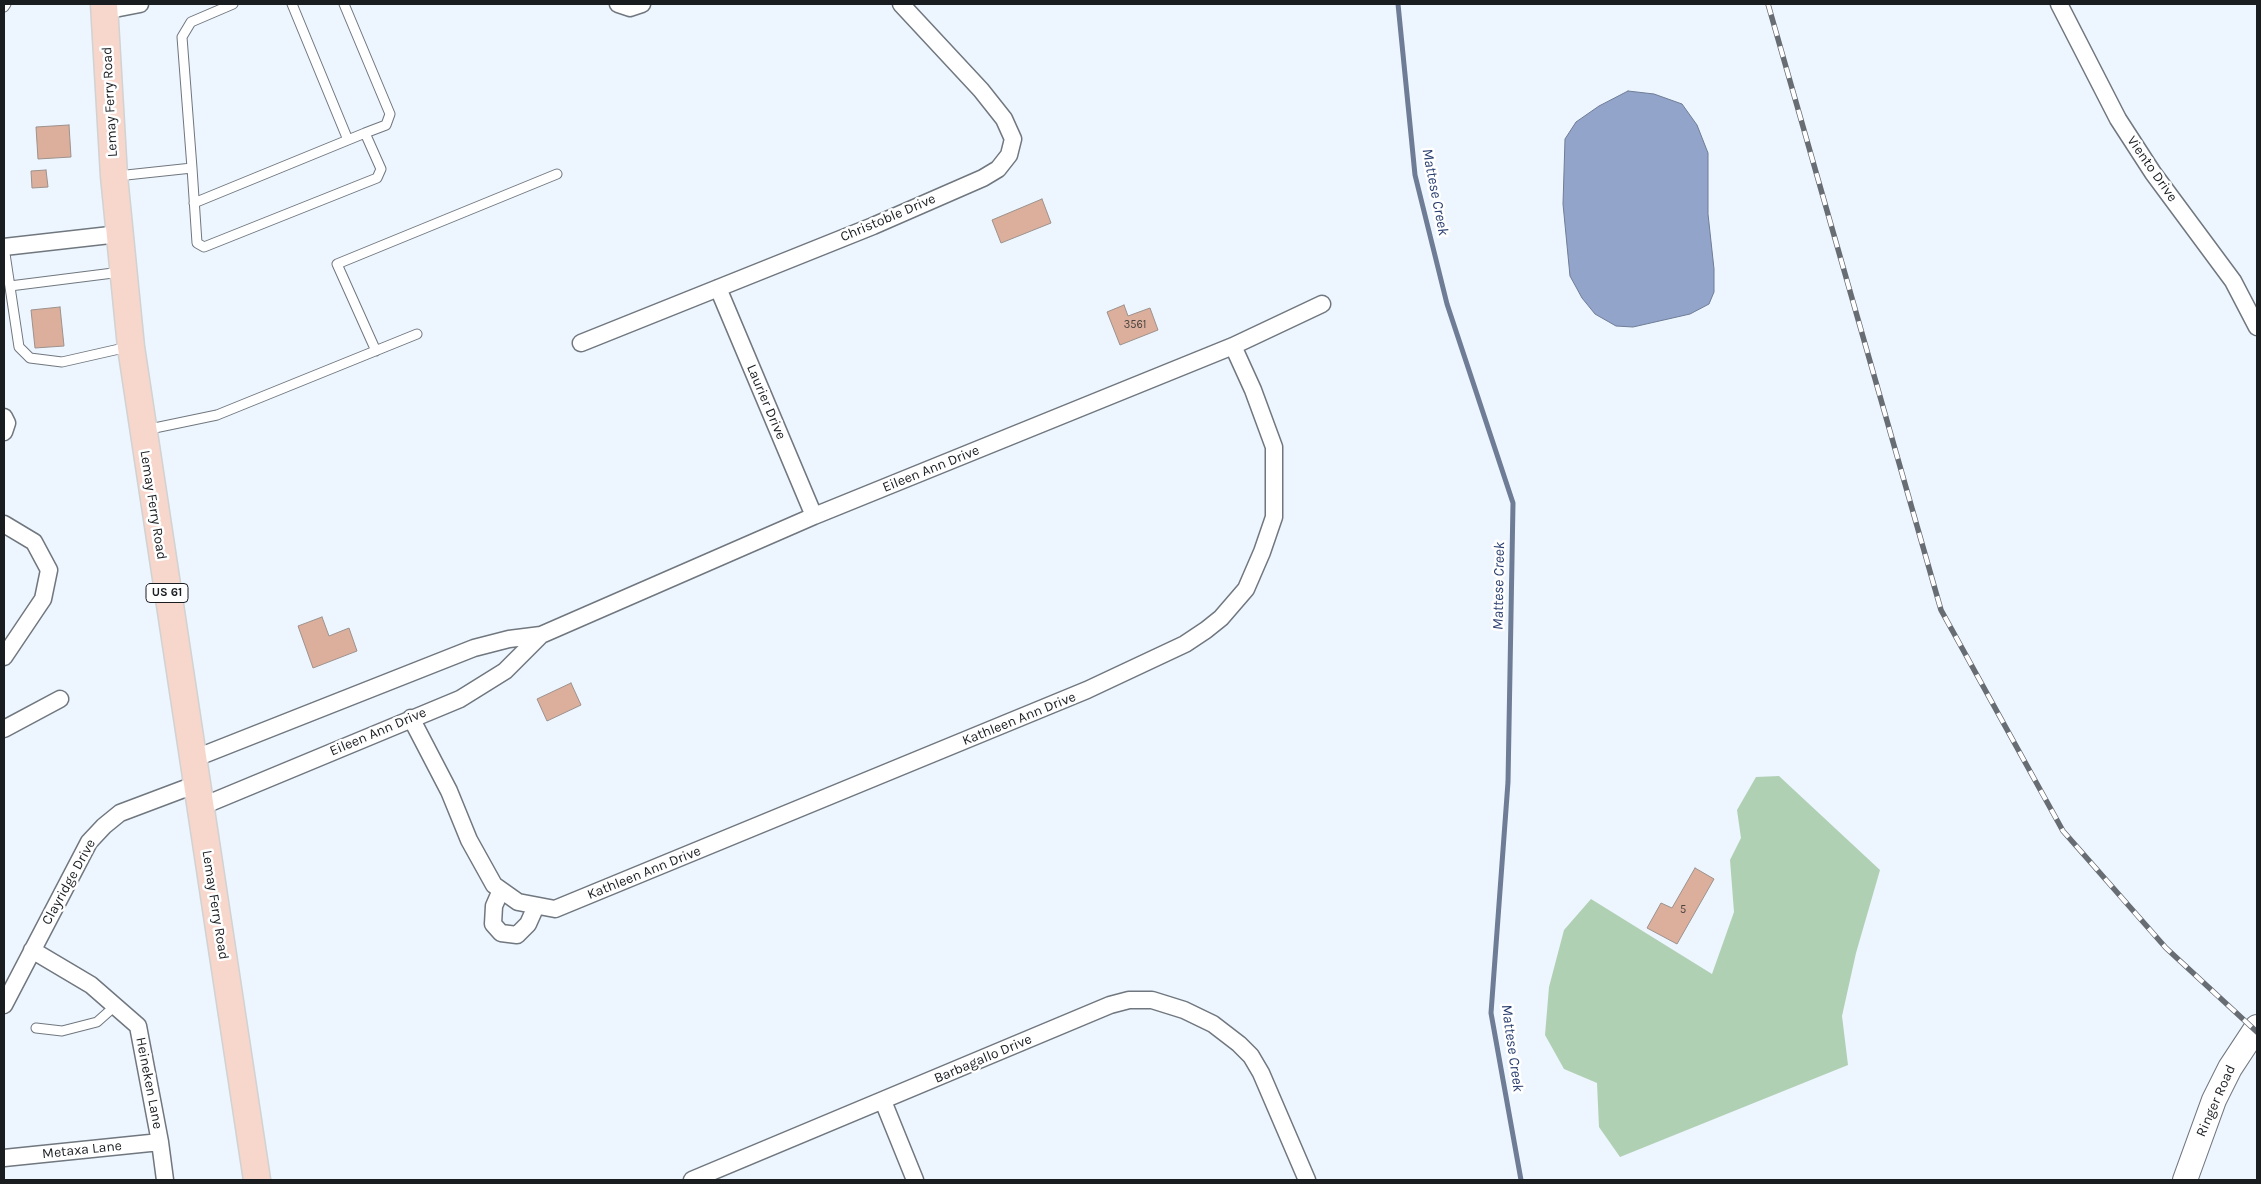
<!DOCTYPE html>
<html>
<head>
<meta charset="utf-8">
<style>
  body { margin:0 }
  #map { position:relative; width:2261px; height:1184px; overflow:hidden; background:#edf5fe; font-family:Karla,sans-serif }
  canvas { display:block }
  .frame { position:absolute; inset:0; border:5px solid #1a1d20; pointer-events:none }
</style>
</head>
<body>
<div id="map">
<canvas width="2261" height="1184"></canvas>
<div class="frame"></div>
</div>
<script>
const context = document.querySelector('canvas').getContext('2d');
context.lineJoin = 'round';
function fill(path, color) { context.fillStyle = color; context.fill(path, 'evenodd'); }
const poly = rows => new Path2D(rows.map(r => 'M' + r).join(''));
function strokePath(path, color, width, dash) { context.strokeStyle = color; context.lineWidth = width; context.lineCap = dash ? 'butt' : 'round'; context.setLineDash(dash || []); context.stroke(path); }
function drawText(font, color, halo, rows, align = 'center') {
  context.font = font + ' Karla,sans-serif'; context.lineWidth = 5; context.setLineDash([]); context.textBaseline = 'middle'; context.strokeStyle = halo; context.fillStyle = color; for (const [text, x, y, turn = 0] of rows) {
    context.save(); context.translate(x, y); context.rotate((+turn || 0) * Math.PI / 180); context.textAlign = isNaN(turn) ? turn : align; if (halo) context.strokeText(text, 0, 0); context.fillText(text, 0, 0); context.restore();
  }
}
fill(poly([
  [1779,776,1880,870,1856,953,1842,1016,1848,1065,1620,1157,1599,1127,1597,1083,1564,1069,1545,1035,1549,987,1564,930,1591,899,1712,974,1734,912,1730,860,1741,838,1737,810,1756,777]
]), '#b0d0b4');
const water = poly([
  [1628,91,1654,94,1682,104,1697,125,1708,153,1708,214,1714,269,1714,292,1709,304,1690,314,1633,327,1616,326,1595,314,1582,298,1570,276,1563,204,1565,139,1576,122,1599,106,1628,91]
]);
fill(water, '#92a4c9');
strokePath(water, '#6e7c96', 1);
strokePath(poly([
  [1398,4,1415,175,1447,304,1513,503,1508,782,1491,1013,1521,1180]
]), '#6e7c96', 5);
const building = poly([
  [69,125,71,157,38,159,36,127,69,125],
  [46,170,48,187,32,188,31,171,46,170],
  [1042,199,1051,223,1001,243,992,220,1042,199],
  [1124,305,1128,316,1150,308,1158,330,1120,345,1107,312,1124,305],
  [60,307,64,346,35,348,31,310,60,307],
  [322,617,329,636,349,628,357,651,313,668,298,626,322,617],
  [571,683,581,705,547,721,537,699,571,683],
  [1695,868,1714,879,1677,944,1647,928,1661,903,1672,908,1695,868]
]);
fill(building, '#dbaf9c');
strokePath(building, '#9c918c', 1);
const lane = poly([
  [292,4,348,140],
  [4,7,6,4],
  [192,168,182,37,191,22,233,4],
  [117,176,192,168,197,243,204,247,377,178,381,169,365,133,386,125,390,114,344,4],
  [194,203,365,133],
  [4,247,19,347,30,358,62,362,128,347],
  [10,286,121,272],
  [376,351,337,264,557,174],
  [145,430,217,415,417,334],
  [36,1028,62,1031,97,1022,115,1006]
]);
const street = poly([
  [618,4,630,8,642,4],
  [2059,4,2118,119,2153,173,2233,281,2257,327],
  [104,11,140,4],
  [4,247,119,234],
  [718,288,814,516],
  [581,343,873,226,983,178,998,169,1009,155,1013,139,1004,119,981,90,901,4],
  [4,417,7,423,4,432],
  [4,524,34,542,49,570,43,599,4,657],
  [411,718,449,791,469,840,494,885,518,902,555,909,1087,690,1185,644,1206,630,1221,618,1246,589,1262,552,1274,517,1274,447,1253,390,1233,346],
  [4,729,60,699],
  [193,759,474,648,509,639,541,635,814,516,1233,346,1322,304],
  [200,807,460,699,505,671,541,635],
  [501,890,494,906,493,924,501,933,517,935,528,924,536,906],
  [32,950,91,985,138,1026,160,1142,165,1180],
  [4,1005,89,842,104,826,120,813,197,784],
  [883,1101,915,1180],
  [4,1158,160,1142],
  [692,1180,1110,1005,1129,1000,1152,1000,1184,1010,1213,1024,1239,1044,1251,1056,1261,1073,1307,1180]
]);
const secondary = poly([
  [2185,1180,2214,1100,2230,1068,2257,1027]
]);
const primary = poly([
  [104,4,114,176,131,347,257,1180]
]);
strokePath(lane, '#70777f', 11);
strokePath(street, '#70777f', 19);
strokePath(secondary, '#70777f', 26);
strokePath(primary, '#d1d2d2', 29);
strokePath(lane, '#fff', 9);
strokePath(street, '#fff', 16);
strokePath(secondary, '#fff', 24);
strokePath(primary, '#f7d6cb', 26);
const rail = poly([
  [1768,4,1941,610,2063,831,2166,948,2257,1032]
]);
strokePath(rail, '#686d73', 5.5);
strokePath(rail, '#fff', 4, [11]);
drawText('11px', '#4a423f', null, [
  ["3561",1135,325],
  ["5",1683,910]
]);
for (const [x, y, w] of [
  [167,593,42]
]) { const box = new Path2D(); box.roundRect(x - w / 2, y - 9.5, w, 19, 4); context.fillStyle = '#fff'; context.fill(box); strokePath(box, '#1a1d20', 1); }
drawText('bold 12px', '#1a1d20', null, [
  ["US 61",167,593]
]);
drawText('14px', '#1a1d20', '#fff', [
  ["Lemay Ferry Road",110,102,-93],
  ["Viento Drive",2152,169,55],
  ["Christoble Drive",888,218,-23],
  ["Laurier Drive",766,402,67],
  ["Eileen Ann Drive",931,469,-22],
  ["Lemay Ferry Road",153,505,81],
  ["Kathleen Ann Drive",1019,719,-22],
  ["Eileen Ann Drive",378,732,-23],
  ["Kathleen Ann Drive",644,873,-22],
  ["Clayridge Drive",69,882,-61],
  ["Lemay Ferry Road",215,905,81],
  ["Barbagallo Drive",983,1059,-23],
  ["Heineken Lane",149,1083,79],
  ["Ringer Road",2216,1101,-66],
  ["Metaxa Lane",82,1150,-6]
]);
drawText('italic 15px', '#2a3f70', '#fff', [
  ["Mattese Creek",1435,192,79],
  ["Mattese Creek",1499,586,-89],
  ["Mattese Creek",1512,1048,82]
]);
</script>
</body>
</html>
